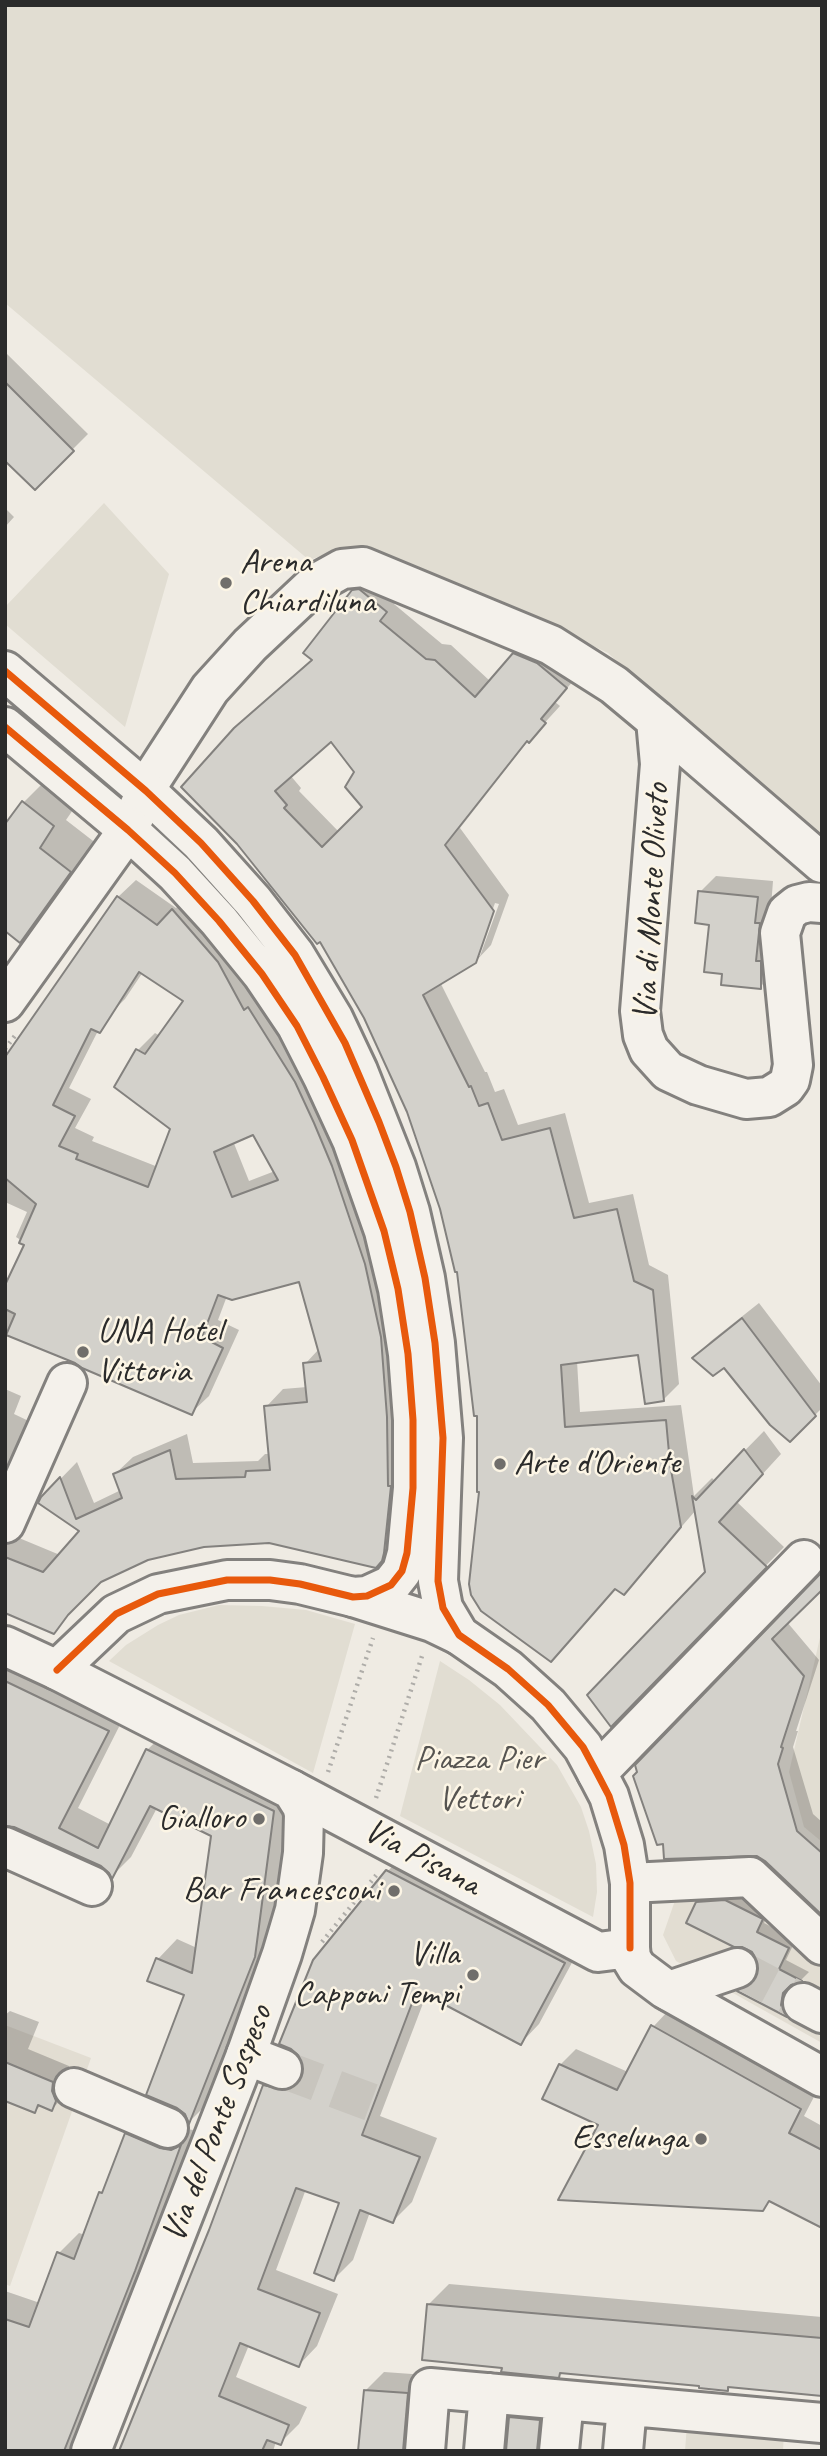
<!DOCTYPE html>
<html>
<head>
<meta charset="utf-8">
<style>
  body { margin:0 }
  #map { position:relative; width:827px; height:2456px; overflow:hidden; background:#efebe3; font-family:Caveat,sans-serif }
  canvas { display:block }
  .frame { position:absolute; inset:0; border:7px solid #2b2b2b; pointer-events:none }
</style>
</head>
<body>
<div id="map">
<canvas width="827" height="2456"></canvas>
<div class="frame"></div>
</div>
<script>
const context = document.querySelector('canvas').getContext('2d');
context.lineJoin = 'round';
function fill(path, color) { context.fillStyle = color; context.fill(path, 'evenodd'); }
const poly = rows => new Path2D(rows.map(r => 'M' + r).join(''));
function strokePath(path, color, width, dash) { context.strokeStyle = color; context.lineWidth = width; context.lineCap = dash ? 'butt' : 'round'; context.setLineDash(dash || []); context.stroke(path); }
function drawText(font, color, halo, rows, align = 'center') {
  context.font = font + ' Caveat,sans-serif'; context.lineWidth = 5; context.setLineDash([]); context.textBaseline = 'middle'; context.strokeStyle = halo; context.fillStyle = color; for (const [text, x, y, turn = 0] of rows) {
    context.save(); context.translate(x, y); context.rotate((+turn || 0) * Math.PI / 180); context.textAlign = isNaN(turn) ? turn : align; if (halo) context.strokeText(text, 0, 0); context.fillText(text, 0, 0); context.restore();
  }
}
fill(poly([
  [679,1889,755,1901,822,1966,822,2043,676,1961,663,1935],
  [5,2025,91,2058,10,2286,5,2284]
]), '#e2ddd2');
fill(poly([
  [5,5,822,5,822,846,800,832,608,653,517,610,339,550,309,560,5,303],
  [104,503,169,574,125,727,5,624,5,607],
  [219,1605,262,1606,306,1610,355,1624,313,1773,109,1661,126,1645,158,1625,179,1615],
  [822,1629,822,1842,804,1827,789,1772],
  [440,1661,469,1680,500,1705,557,1765,581,1807,589,1831,596,1864,597,1892,593,1917,400,1816],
  [687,2424,784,2433,783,2451,685,2451]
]), '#e1ddd2');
fill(poly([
  [5,352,88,434,35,487,5,458],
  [5,508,14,517,5,527],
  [370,575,401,596,394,604,442,644,451,645,490,681,530,638,581,672,555,702,560,706,529,740,460,828,509,895,491,945,475,962,440,982,485,1072,487,1072,495,1092,504,1089,518,1125,565,1113,589,1203,633,1194,649,1265,668,1275,679,1384,663,1400,639,1353,577,1361,580,1412,681,1405,694,1496,712,1478,715,1481,764,1431,781,1454,737,1502,784,1547,611,1725,707,1573,696,1510,624,1593,481,1490,478,1415,459,1269,442,1209,409,1112,366,1018,321,939,238,843,314,659,354,591],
  [331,739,356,772,364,807,339,832,299,791,301,788,290,775],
  [495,903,499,904,480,956,476,956],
  [51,775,81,798,66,820,97,844,47,913,20,941,23,803],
  [716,876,773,881,771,907,777,971,760,987,724,973,700,892],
  [136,880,176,908,191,894,311,1064,398,1319,393,1548,376,1566,269,1541,235,1542,177,1551,148,1559,100,1580,53,1632,5,1612,5,1535,7,1533,60,1555,82,1531,42,1498,77,1462,94,1503,121,1490,115,1474,133,1457,187,1434,193,1463,258,1461,265,1454,270,1454,266,1407,283,1389,307,1387,305,1364,319,1349,301,1280,227,1296,218,1320,239,1330,209,1396,191,1413,5,1333,5,1289,27,1244,16,1237,27,1212,5,1202,5,1059,104,1019,69,1088,91,1099,75,1128,94,1137,92,1141,158,1167,172,1128,138,1050,155,1033,160,1036,185,1000,143,972,125,999,108,1016,62,977,118,897],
  [254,1133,275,1171,249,1181,233,1141],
  [759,1303,822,1386,822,1408,790,1440,725,1365,695,1357,711,1341],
  [5,1389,21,1396,14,1414,33,1423,5,1478],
  [787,1622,819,1660,796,1731,798,1731,793,1747,813,1814,822,1822,822,1912,766,1860,749,1853,664,1842,635,1776],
  [5,1652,127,1711,78,1808,111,1825,147,1750,167,1731,293,1792,274,1935,209,2102,190,2121,187,1994,149,1980,158,1959,177,1939,197,1948,213,1835,157,1808,131,1857,112,1876,102,1865,14,1825,5,1824],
  [406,1852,582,1944,539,2024,521,2043,427,1993,380,2116,437,2138,412,2202,393,2221,370,2212,353,2260,334,2279,341,2202,306,2189,276,2270,338,2294,317,2346,299,2365,249,2345,236,2377,307,2407,299,2424,280,2443,276,2442,273,2451,121,2451,211,2231,265,2086,284,2067,305,2072,388,1871],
  [735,1892,770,1910,764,1923,796,1939,786,1960,809,1972,801,1980,791,1983,789,1995,794,2007,786,2015,740,1991,758,1977,759,1960,752,1950,698,1903,707,1894],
  [10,2011,39,2022,28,2049,69,2066,68,2092,52,2109,41,2105,35,2111,5,2099,5,2015],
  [668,2011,816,2093,804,2116,822,2126,822,2226,771,2200,762,2210,600,2124,560,2065,576,2049,628,2072,653,2027],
  [147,2114,181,2128,193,2130,200,2127,75,2451,5,2451,5,2291,40,2303,59,2253,79,2233,85,2235,100,2193,106,2187,126,2134],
  [449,2284,822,2317,822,2394,730,2386,727,2389,701,2384,563,2371,559,2376,504,2366,429,2304],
  [384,2372,426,2375,432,2451,360,2451,366,2390],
  [529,2399,555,2429,567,2451,508,2451,511,2418]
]), '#0003');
const building = poly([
  [5,382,74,451,35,490,5,461,5,382],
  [359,589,387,612,380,621,426,659,435,660,475,697,513,653,537,663,567,688,541,719,546,723,529,743,527,741,445,845,494,911,476,963,423,995,469,1087,471,1086,479,1106,488,1103,502,1140,550,1128,574,1218,617,1209,634,1281,653,1290,664,1401,645,1404,638,1355,561,1365,565,1427,666,1420,670,1464,681,1527,624,1595,615,1589,551,1662,481,1611,471,1595,469,1584,479,1492,477,1492,477,1416,474,1416,457,1272,455,1272,440,1209,407,1112,364,1018,320,942,317,944,237,844,181,787,234,728,312,660,303,653,352,590,359,589],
  [331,742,354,772,345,787,362,807,322,847,284,808,287,805,275,791,331,742],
  [22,801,54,826,40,848,71,872,20,943,5,931,5,824,22,801],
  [698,891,758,897,755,923,760,923,756,961,761,961,761,989,721,985,722,974,704,972,709,925,695,923,698,891],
  [117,896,157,925,172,909,218,962,244,1010,248,1007,295,1082,314,1123,332,1166,365,1264,381,1337,387,1417,388,1486,391,1486,384,1553,382,1561,376,1568,269,1543,204,1547,148,1560,101,1582,68,1615,54,1634,5,1613,5,1557,43,1572,79,1531,38,1503,41,1497,60,1477,76,1519,122,1498,113,1474,170,1450,176,1479,245,1477,246,1471,270,1470,264,1406,307,1402,303,1363,321,1361,299,1282,232,1300,218,1295,202,1337,223,1348,192,1415,82,1368,75,1363,6,1335,15,1314,5,1309,5,1285,24,1245,19,1243,36,1204,5,1178,5,1057,117,896],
  [139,972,183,1001,145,1054,136,1049,114,1087,170,1129,148,1187,76,1159,78,1154,59,1146,75,1116,53,1105,91,1029,100,1033,139,972],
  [253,1135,278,1180,232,1197,214,1152,253,1135],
  [742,1318,816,1416,790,1442,770,1425,724,1368,713,1376,692,1358,742,1318],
  [744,1449,763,1474,719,1522,767,1567,611,1727,587,1695,705,1572,692,1496,696,1500,744,1449],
  [822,1572,822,1590,772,1639,804,1676,781,1747,783,1748,778,1764,797,1831,822,1853,822,1915,765,1861,757,1856,664,1859,663,1844,657,1845,633,1776,637,1772,635,1765,822,1572],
  [5,1681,109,1731,59,1828,98,1848,146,1749,274,1811,255,1957,189,2124,185,2114,177,2108,146,2095,184,1995,147,1981,156,1958,192,1973,211,1836,150,1806,112,1879,109,1873,101,1866,14,1827,5,1826,5,1681],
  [386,1870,565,1963,521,2045,417,1990,362,2135,420,2157,393,2223,360,2210,334,2281,314,2273,339,2203,296,2188,258,2289,320,2313,299,2367,240,2343,219,2396,289,2425,281,2445,267,2440,262,2451,119,2451,209,2230,263,2085,286,2090,296,2086,303,2076,304,2066,299,2056,291,2049,279,2044,313,1960,386,1870],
  [725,1900,763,1919,757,1932,789,1948,779,1969,802,1981,791,1985,783,1993,781,2005,787,2017,737,1991,753,1983,758,1973,758,1962,752,1952,742,1947,734,1947,686,1923,696,1902,725,1900],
  [651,2025,801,2109,789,2133,822,2150,822,2228,769,2201,763,2211,558,2200,598,2125,542,2099,559,2064,617,2090,651,2025],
  [5,2062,53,2082,52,2091,56,2101,52,2111,38,2105,35,2113,5,2101,5,2062],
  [125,2133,160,2148,171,2150,181,2145,135,2271,64,2451,5,2451,5,2319,29,2327,57,2252,74,2259,99,2192,102,2193,125,2133],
  [427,2304,822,2338,822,2396,728,2387,728,2391,699,2388,699,2386,560,2373,559,2378,501,2372,502,2368,422,2360,427,2304],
  [364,2390,408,2393,403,2451,358,2451,364,2390],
  [509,2417,540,2420,537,2451,506,2451,509,2417]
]);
fill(building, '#d3d1cb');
strokePath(building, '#83817e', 2);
strokePath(poly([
  [737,1968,803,2003],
  [282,2069,381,2106]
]), '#c8c5be', 38, [38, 19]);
const minor = poly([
  [656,720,822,863],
  [5,1002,128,830,153,777,210,689,250,645,315,584,342,569,363,567,551,645,614,685,656,720,660,764,640,1011,643,1035,649,1050,668,1071,698,1085,746,1099,769,1097,785,1087,790,1080,793,1065,780,933,787,913,797,905,809,902,822,903],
  [5,1523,67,1383],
  [353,1597,432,1622,459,1635],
  [5,1646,57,1670],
  [597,1773,804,1560],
  [292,1790,598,1952,630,1948],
  [5,1847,92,1886],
  [630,1883,750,1877,822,1945],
  [669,1991,737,1968],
  [803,2003,822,2013],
  [246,2055,282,2069],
  [74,2088,168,2128],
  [425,2451,430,2388,822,2423],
  [484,2451,489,2393],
  [559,2451,564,2400],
  [623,2451,627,2406]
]);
const major = poly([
  [5,671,146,791,201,843,253,901,295,955,333,1018,358,1071,396,1167,410,1212,425,1278,435,1343,443,1438,438,1581,443,1608,459,1635,508,1669,548,1705,583,1747,597,1773,609,1796,624,1845,630,1883,630,1948,631,1958,637,1968,665,1989,822,2077],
  [5,727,128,830,175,873,219,921,262,974,297,1026,323,1077,352,1140,384,1231,398,1289,408,1354,413,1420,413,1488,407,1553,402,1571,391,1585,367,1596,353,1597,300,1584,270,1580,227,1580,158,1594,116,1614,57,1670,292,1790,302,1806,304,1814,303,1853,295,1910,282,1954,246,2055,91,2451]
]);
strokePath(minor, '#83817e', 44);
strokePath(major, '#83817e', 44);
strokePath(poly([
  [5,1049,17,1033],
  [328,1772,373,1638],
  [376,1798,423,1653],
  [322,1942,378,1873]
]), '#afada9', 4.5, [2, 5]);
strokePath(minor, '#f4f1eb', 38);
strokePath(major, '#f4f1eb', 38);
strokePath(poly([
  [5,671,146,791,201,843,253,901,295,955,345,1043,379,1122,396,1167,410,1212,425,1278,435,1343,443,1438,438,1581,443,1608,459,1635,508,1669,548,1705,583,1747,597,1773,609,1796,624,1845,630,1883,630,1948],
  [5,727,128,830,175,873,219,921,262,974,297,1026,323,1077,352,1140,384,1231,398,1289,408,1354,413,1420,413,1488,407,1553,402,1571,391,1585,367,1596,353,1597,300,1584,270,1580,227,1580,158,1594,116,1614,57,1670]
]), '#e8590c', 7);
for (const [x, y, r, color] of [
  [226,583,7,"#706e6b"],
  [83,1352,7,"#706e6b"],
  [500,1464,7,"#706e6b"],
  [259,1819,7,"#706e6b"],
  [394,1891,7,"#706e6b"],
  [473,1975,7,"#706e6b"],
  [701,2139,7,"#706e6b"]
]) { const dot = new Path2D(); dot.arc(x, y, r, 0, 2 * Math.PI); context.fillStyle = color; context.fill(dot); strokePath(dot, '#fcf5e5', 2.5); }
drawText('35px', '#2b2b2b', '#fcf5e5', [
  ["Arena",240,563,"left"],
  ["Chiardiluna",240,603,"left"],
  ["UNA Hotel",97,1332,"left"],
  ["Vittoria",97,1372,"left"],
  ["Arte d'Oriente",514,1464,"left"],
  ["Gialloro",245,1819],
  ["Bar Francesconi",380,1891],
  ["Villa",459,1955],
  ["Capponi Tempi",459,1995],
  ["Esselunga",687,2139]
], 'right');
drawText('35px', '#2b2b2b', '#fcf5e5', [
  ["Via di Monte Oliveto",652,902,-87],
  ["Via Pisana",422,1858,28],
  ["Via del Ponte Sospeso",218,2124,-69]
]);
drawText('35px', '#565451', '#fcf5e5', [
  ["Piazza Pier",479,1760],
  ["Vettori",479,1800]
]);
</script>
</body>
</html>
